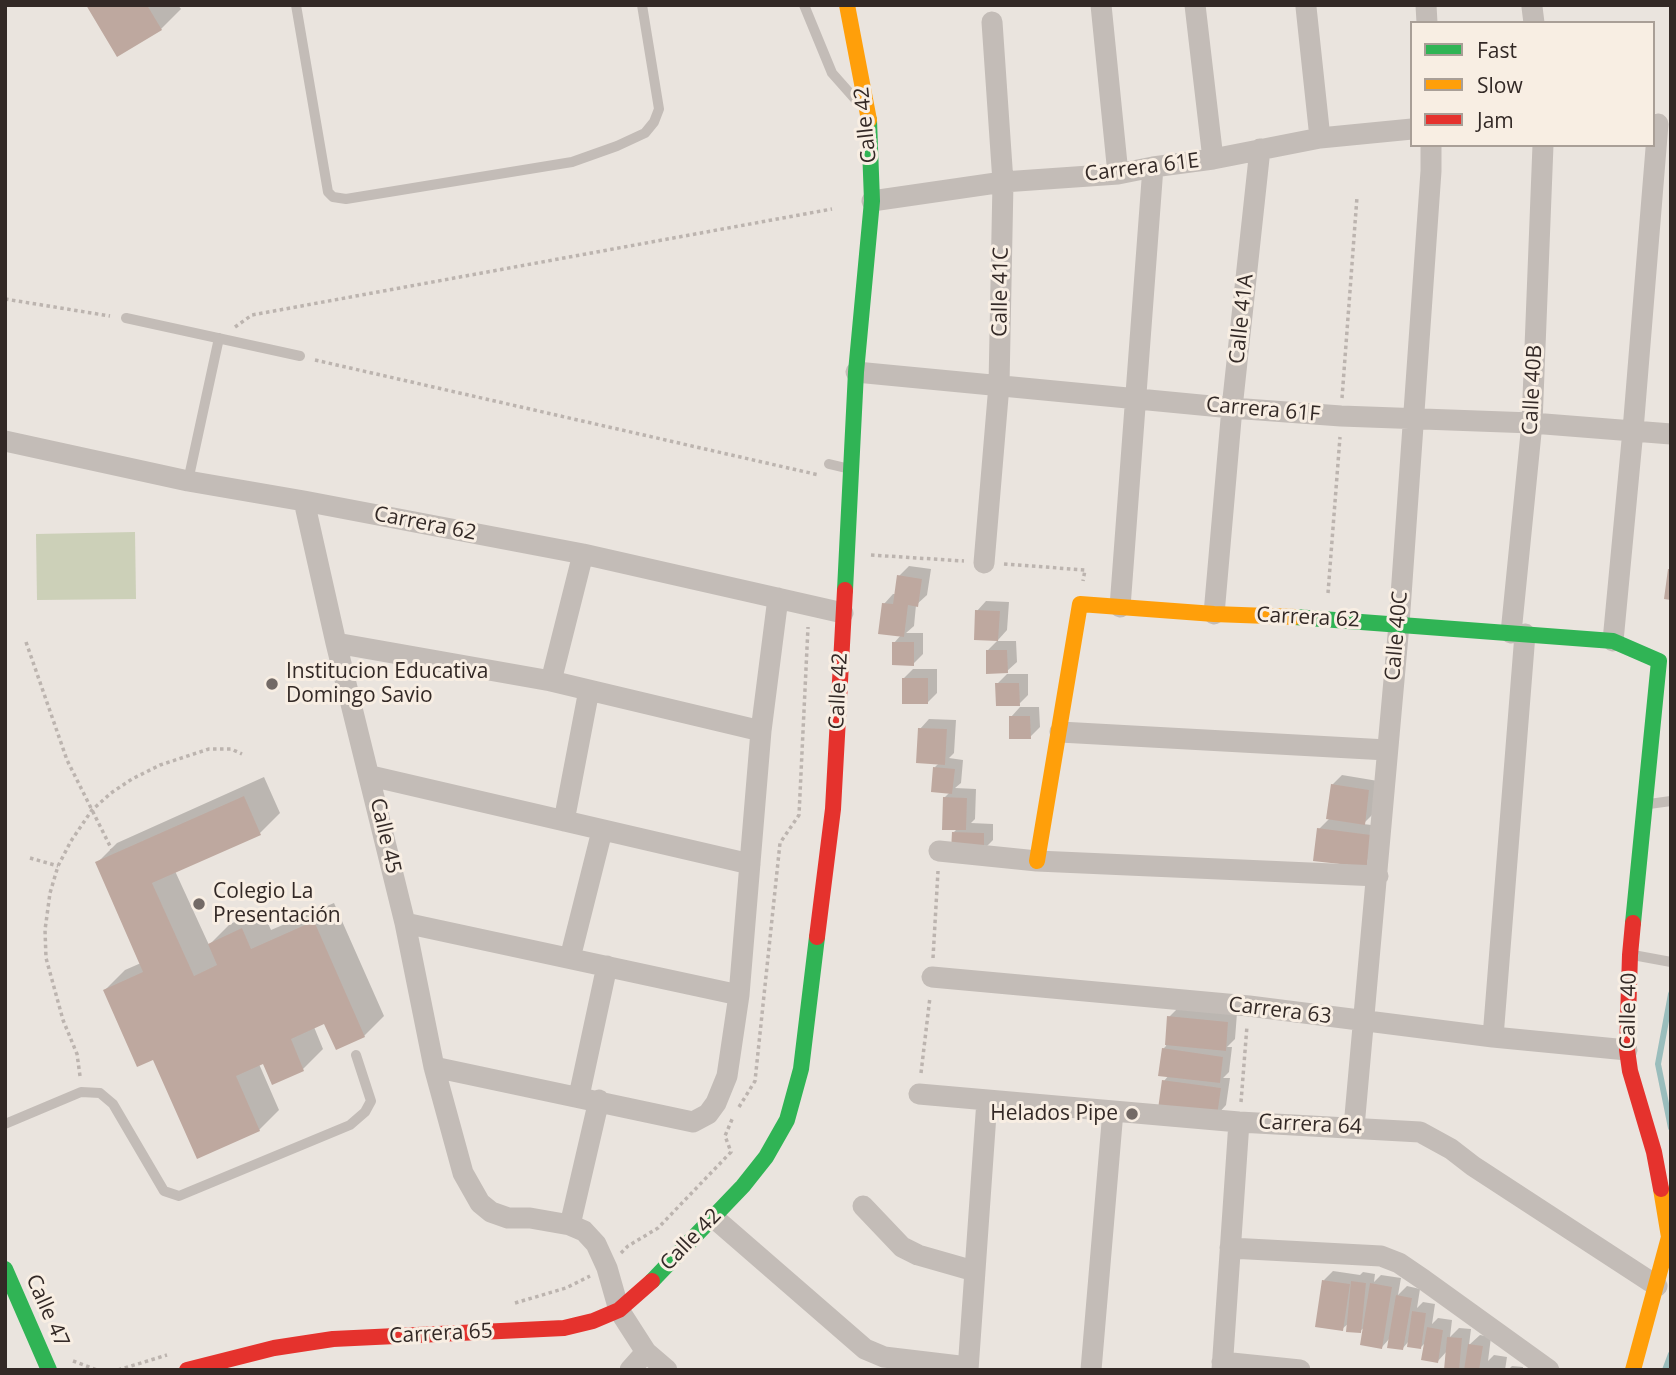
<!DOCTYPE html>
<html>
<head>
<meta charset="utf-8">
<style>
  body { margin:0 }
  #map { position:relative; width:1676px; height:1375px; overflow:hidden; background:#eae4de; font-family:"Open Sans",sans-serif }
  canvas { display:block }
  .frame { position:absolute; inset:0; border:7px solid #332926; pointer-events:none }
  .legend { position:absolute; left:1410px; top:21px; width:245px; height:126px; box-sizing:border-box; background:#f8eee3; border:2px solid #a99f97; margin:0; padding:9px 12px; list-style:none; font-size:21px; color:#332926 }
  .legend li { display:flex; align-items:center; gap:14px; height:35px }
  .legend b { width:35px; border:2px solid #a99f97 }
</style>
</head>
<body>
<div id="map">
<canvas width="1676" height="1375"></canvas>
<div class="frame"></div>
<ul class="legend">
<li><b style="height:9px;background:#30b455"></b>Fast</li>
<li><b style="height:9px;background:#ff9f0a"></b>Slow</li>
<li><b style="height:9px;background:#e5322d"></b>Jam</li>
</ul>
</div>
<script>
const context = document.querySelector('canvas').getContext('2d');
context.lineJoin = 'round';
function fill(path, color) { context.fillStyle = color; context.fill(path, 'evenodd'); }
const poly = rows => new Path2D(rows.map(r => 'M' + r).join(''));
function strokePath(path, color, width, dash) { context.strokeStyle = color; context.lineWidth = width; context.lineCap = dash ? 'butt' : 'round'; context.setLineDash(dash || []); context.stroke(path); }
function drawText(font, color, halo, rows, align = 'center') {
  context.font = font + ' "Open Sans",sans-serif'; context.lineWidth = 6; context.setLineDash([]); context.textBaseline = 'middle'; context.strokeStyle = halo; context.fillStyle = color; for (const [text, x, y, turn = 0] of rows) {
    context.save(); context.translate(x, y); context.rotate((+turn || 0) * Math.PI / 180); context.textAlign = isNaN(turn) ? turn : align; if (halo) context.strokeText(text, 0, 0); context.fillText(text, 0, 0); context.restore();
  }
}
fill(poly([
  [135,532,136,599,37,600,36,534]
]), '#ccd0b8');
fill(poly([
  [88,5,178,5,181,9,161,29],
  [909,566,931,569,927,595,916,605,914,626,906,633,923,633,923,654,913,664,894,643,901,635,884,604,893,594,897,594,899,576],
  [986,601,1009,602,1007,630,998,640,977,611],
  [997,641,1016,641,1017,662,1007,671,987,651],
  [913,669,937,669,937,693,927,703,903,679],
  [1007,674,1028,674,1028,695,1019,704,997,684],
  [1020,707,1039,707,1040,727,1030,737,1011,717],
  [929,719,956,720,954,753,949,758,963,760,961,783,955,788,976,789,975,819,971,823,993,824,993,840,983,850,954,832,958,828,944,798,950,792,935,767,940,762,920,729],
  [1342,775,1378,781,1374,813,1363,824,1380,826,1376,856,1319,829,1330,818,1332,785],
  [264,777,280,813,260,833,175,871,209,945,230,924,262,910,271,930,334,903,384,1016,364,1036,325,1022,314,1027,323,1049,303,1069,273,1083,263,1062,259,1064,279,1110,259,1130,154,1057,105,990,125,970,141,963,97,863,117,843],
  [1179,1007,1237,1013,1235,1039,1227,1047,1232,1047,1229,1072,1223,1078,1230,1078,1226,1105,1217,1115,1164,1081,1169,1075,1163,1049,1166,1046,1169,1017],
  [1333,1271,1360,1275,1363,1272,1375,1274,1374,1282,1381,1275,1401,1278,1398,1295,1407,1286,1420,1289,1417,1308,1423,1302,1435,1304,1432,1324,1438,1318,1452,1320,1450,1337,1459,1328,1471,1329,1469,1345,1480,1335,1491,1337,1488,1361,1494,1355,1507,1357,1505,1370,1445,1370,1447,1351,1438,1361,1426,1342,1421,1347,1409,1341,1402,1349,1390,1338,1382,1347,1365,1327,1360,1331,1349,1323,1342,1329,1324,1280],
  [1512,1366,1523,1367,1523,1370,1508,1370]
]), '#0003');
strokePath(poly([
  [1671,994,1658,1064,1671,1128],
  [1665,1370,1671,1354]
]), '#9abdbc', 6);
fill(poly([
  [86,5,147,5,162,30,117,57],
  [1668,569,1671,569,1671,600,1664,599],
  [897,575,922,579,918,607,908,605,904,637,878,634,882,603,893,604],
  [975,610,1000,611,998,641,974,640],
  [892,642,914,642,914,666,892,665],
  [986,650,1007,650,1008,673,986,674],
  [902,678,928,678,928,704,902,704],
  [995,683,1019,683,1020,706,996,706],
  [1009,716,1030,716,1031,739,1009,739],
  [918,728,947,729,945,765,916,763],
  [933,767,955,769,952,794,931,792],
  [1331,784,1369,790,1365,825,1326,819],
  [244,796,261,835,152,883,194,976,217,965,208,944,242,928,251,949,314,921,365,1037,336,1050,324,1024,291,1039,304,1071,272,1085,263,1064,236,1076,260,1131,197,1159,153,1060,137,1067,103,990,143,972,95,862],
  [943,797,967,798,966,830,942,830],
  [1317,828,1371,835,1367,867,1313,861],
  [952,832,984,833,984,852,951,851],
  [1167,1016,1228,1022,1226,1051,1165,1045],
  [1162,1048,1223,1057,1220,1083,1158,1076],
  [1162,1080,1221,1088,1217,1116,1158,1109],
  [1322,1280,1350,1284,1343,1331,1315,1327],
  [1351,1281,1366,1283,1361,1333,1346,1332],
  [1370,1283,1392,1287,1382,1349,1360,1345],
  [1396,1295,1412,1298,1403,1350,1387,1348],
  [1412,1311,1426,1313,1421,1349,1407,1347],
  [1427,1327,1443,1330,1438,1363,1421,1360],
  [1447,1337,1462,1338,1459,1370,1444,1370],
  [1468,1344,1483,1346,1479,1370,1464,1370]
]), '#bea89f');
strokePath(poly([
  [5,299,110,316],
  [235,327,252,315,832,209],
  [315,360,819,475],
  [1342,398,1357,197],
  [871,555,964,561],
  [1004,564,1085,570,1083,581],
  [1328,593,1340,437],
  [26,642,67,760,114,854],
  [30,858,58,866],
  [933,958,938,871],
  [921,1073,930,997],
  [80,1076,77,1054,63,1020,46,958,45,930,50,893,58,866,71,841,92,810,111,793,132,779,160,765,209,749,231,749,242,754],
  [1241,1102,1247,1026],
  [739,1107,755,1081,780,843,799,815,808,627],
  [621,1253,628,1246,658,1228,731,1152,725,1136,733,1117],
  [515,1303,566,1288,590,1276],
  [73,1361,97,1370],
  [118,1370,167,1355]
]), '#bcb4af', 3.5, [3.5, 3.5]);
strokePath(poly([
  [296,5,328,192,333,197,346,199,572,162,617,146,645,133,654,122,659,109,642,5],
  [804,5,832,73,855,99],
  [126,318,300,356],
  [829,464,850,469],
  [188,481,219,338],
  [1649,804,1671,801],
  [1633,955,1671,962],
  [5,1124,81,1092,100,1093,113,1104,164,1191,179,1196,350,1125,365,1112,371,1101,356,1055]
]), '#c3bcb7', 10);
strokePath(poly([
  [1101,5,1118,174],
  [1195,5,1213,159],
  [1426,5,1427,23],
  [1306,7,1320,138],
  [1532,7,1534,23],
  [872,201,1003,182,1118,174,1153,167,1213,159,1320,138,1412,129],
  [856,372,1232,408,1341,416,1532,423,1671,434],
  [5,441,188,481,304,501,583,554,843,613],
  [304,501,336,643,405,923,434,1067,463,1173,480,1203,491,1212,508,1218,530,1218,570,1225,584,1231,596,1244,607,1268,619,1310,646,1352,667,1370],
  [984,563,999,385,1003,182,992,22],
  [1120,607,1153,167],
  [1214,614,1232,408,1260,149],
  [1511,633,1532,423,1543,145],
  [1613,641,1633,430,1658,124],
  [336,643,551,681,761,731],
  [551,681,583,554],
  [1060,732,1387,750],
  [371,776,750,864],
  [564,821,589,690],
  [939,851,1037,861,1378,876],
  [405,923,739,995],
  [570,958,602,831],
  [932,977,1249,1006,1493,1037,1627,1050],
  [1493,1037,1525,634],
  [434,1067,693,1122,708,1114,716,1103,727,1076,739,995,761,731,778,598],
  [919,1094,1239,1122,1420,1132,1451,1149,1473,1166,1657,1286],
  [579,1096,607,966],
  [1354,1127,1399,624,1431,171,1431,145],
  [863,1206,902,1247,918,1255,974,1271],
  [713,1217,865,1349,884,1357,968,1367],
  [570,1225,599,1100],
  [1230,1248,1381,1256,1399,1263,1424,1280,1549,1370],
  [1222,1362,1300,1370],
  [630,1370,646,1352],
  [968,1370,987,1100],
  [1091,1370,1113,1111],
  [1222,1370,1239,1122]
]), '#c3bcb7', 21);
strokePath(poly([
  [845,590,856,372,872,201,869,120],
  [1295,617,1613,641,1659,661,1633,923],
  [5,1269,49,1370],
  [652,1281,743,1186,766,1157,787,1120,801,1069,817,937]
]), '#30b455', 16);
strokePath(poly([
  [847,5,869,120],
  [1037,861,1080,604,1214,614,1295,617],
  [1633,1370,1669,1237,1661,1189]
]), '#ff9f0a', 16);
strokePath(poly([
  [1633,923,1630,955,1627,1050,1630,1071,1654,1152,1661,1189],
  [817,937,833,809,845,590],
  [187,1370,274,1348,333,1339,564,1328,593,1321,619,1310,652,1281]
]), '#e5322d', 16);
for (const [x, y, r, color] of [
  [272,684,7,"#736a66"],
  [199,904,7,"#736a66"],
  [1132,1114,7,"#736a66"]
]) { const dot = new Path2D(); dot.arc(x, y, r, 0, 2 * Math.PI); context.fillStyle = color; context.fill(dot); strokePath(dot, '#f8eee3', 2.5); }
drawText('21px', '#332926', '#f8eee3', [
  ["Calle 42",866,125,-96],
  ["Carrera 61E",1142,168,-7],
  ["Calle 41C",1001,292,-89],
  ["Calle 41A",1242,319,-84],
  ["Calle 40B",1533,390,-87],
  ["Carrera 61F",1263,410,5],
  ["Carrera 62",425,524,11],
  ["Carrera 62",1308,618,3],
  ["Calle 40C",1397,636,-85],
  ["Calle 42",839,691,-87],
  ["Calle 45",385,836,77],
  ["Carrera 63",1280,1011,7],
  ["Calle 40",1629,1011,-89],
  ["Carrera 64",1310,1125,3],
  ["Calle 42",691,1240,-46],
  ["Calle 47",47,1311,66],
  ["Carrera 65",441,1334,-3]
]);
drawText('21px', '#332926', '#f8eee3', [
  ["Institucion Educativa",286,672],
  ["Domingo Savio",286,696],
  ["Colegio La",213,892],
  ["Presentación",213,916],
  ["Helados Pipe",1118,1114,"right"]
], 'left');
</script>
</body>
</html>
